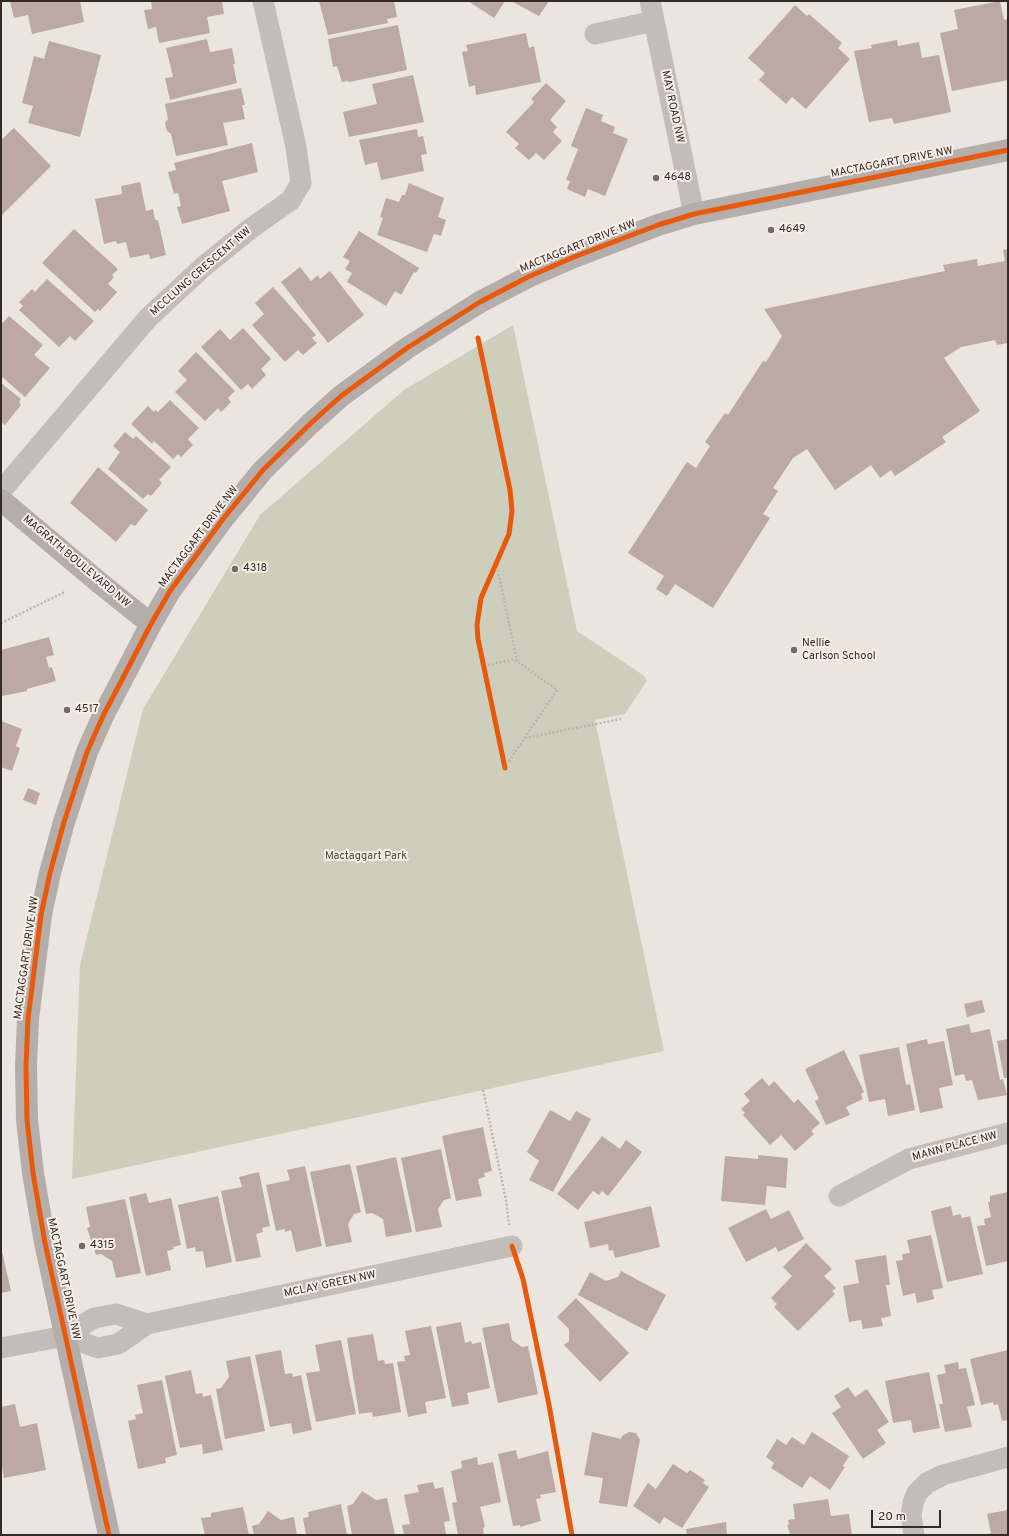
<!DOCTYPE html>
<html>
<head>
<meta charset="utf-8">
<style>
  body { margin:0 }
  #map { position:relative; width:1009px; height:1536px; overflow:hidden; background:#ebe5e0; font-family:Overpass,sans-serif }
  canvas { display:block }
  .frame { position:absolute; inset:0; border:2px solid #342a28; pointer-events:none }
  .scale { position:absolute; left:871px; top:1510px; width:70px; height:18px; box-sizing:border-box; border:2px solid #342a28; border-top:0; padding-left:5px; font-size:12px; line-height:14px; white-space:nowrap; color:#342a28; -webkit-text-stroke:3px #f7eee8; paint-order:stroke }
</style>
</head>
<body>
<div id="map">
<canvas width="1009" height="1536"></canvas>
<div class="frame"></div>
<div class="scale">20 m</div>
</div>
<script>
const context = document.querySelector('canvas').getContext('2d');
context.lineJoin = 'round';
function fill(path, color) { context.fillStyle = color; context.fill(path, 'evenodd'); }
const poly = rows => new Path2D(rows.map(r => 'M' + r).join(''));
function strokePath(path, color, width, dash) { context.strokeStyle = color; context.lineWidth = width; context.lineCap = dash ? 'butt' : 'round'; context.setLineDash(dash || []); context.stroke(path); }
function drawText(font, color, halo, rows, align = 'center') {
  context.font = font + ' Overpass,sans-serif'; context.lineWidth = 4; context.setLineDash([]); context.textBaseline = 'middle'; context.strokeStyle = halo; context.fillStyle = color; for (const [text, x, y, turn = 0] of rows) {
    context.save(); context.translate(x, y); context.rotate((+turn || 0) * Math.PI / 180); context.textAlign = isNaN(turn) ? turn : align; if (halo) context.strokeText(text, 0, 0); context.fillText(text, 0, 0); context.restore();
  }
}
fill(poly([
  [513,325,577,631,643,675,646,679,646,682,625,714,595,720,664,1051,72,1179,80,965,143,709,260,515,404,390]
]), '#cdcebc');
fill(poly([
  [10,1,80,1,84,22,32,34,28,15,14,18],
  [151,1,222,1,224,14,207,17,210,33,159,43,156,27,148,29,144,10,152,9],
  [319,1,394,1,397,17,387,19,388,23,328,35],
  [468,1,505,1,494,18],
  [511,1,549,1,539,16],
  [1000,1,1004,20,1008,19,1008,80,952,91,940,33,958,29,954,10],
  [795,5,807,16,809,14,842,43,838,48,850,59,806,109,792,97,786,104,759,80,765,73,748,58],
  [398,25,407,70,349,82,348,81,342,82,337,66,333,67,328,39],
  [526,33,529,48,534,46,541,82,476,95,475,85,469,87,462,52,468,51,466,45],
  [207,39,210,52,232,48,235,64,233,64,237,83,170,100,165,78,173,77,166,48],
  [897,40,898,46,919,42,922,58,939,55,951,112,894,124,892,118,869,122,854,51,872,48,871,45],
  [49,41,101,55,80,137,28,123,33,106,22,103,34,56,44,59],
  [413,75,424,122,349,137,343,112,377,104,372,84],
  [546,83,566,101,550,120,557,127,553,132,562,141,544,160,536,153,529,160,515,148,519,144,506,132,534,102,531,99],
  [241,88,245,105,242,105,245,119,223,123,228,145,176,156,171,134,167,131,165,123,168,119,165,104],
  [586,108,603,115,601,121,615,127,613,133,628,139,605,196,588,189,585,197,567,189,570,181,566,180,578,149,571,146],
  [14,128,51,166,1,216,1,140],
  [417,129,418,137,423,136,427,154,421,155,424,171,381,180,377,162,365,165,359,140],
  [252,143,258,172,222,181,230,211,182,224,177,207,181,206,178,193,174,194,168,172,176,170,174,163],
  [140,182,146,211,153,209,155,220,158,220,166,255,150,259,149,254,130,258,126,242,117,244,116,241,104,244,95,199,122,194,121,186],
  [409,183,444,198,438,217,446,220,441,236,434,234,427,252,377,235,383,218,380,217,386,198,399,202,402,195,405,195],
  [74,229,118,269,112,275,114,277,108,284,117,292,100,311,98,309,95,312,42,263],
  [359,231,419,268,416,273,414,272,401,295,395,291,386,306,347,282,352,273,345,269,350,261,343,257],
  [1008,249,1008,343,997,345,995,340,961,347,944,358,980,411,942,437,946,442,895,476,891,470,880,478,871,465,835,490,807,449,793,458,773,488,778,491,763,514,770,518,713,608,675,584,667,596,656,589,664,576,628,553,687,462,696,468,710,446,705,442,725,413,728,415,763,361,766,362,782,336,764,309,945,271,943,265,977,259,978,266,1005,261,1003,250],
  [300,267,311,281,318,275,320,279,330,271,364,315,328,343,281,282],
  [47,279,94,321,75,341,70,336,59,347,19,310,23,306,19,302,32,289,35,292],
  [273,287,316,335,312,338,317,343,303,355,298,350,285,362,252,325,264,314,255,303],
  [9,316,43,345,34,355,50,368,25,397,1,376,1,325],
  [243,328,271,359,261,369,266,375,252,389,248,384,241,390,201,347,220,329,230,340],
  [196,352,235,391,228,398,231,402,221,412,218,408,205,421,175,392,187,380,178,371],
  [1,383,21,399,19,402,21,405,5,425,1,422],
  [170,400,199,428,188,439,193,445,181,457,178,454,173,459,154,441,152,444,131,424,148,406,154,412,155,410,158,412],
  [125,432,133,439,136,436,171,467,159,480,162,483,151,496,148,494,143,499,108,469,120,452,113,446],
  [98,467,148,510,135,526,131,524,116,542,70,503],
  [49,637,54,655,46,657,49,668,52,667,56,681,27,689,27,691,2,696,1,650],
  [1,721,22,729,16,746,20,748,12,771,1,767],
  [28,788,40,793,36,805,23,800],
  [982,1000,985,1012,967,1017,964,1004],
  [969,1024,971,1033,990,1029,1000,1080,1003,1079,1007,1095,978,1100,972,1080,966,1081,964,1074,955,1076,946,1029],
  [927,1039,928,1044,944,1041,953,1085,939,1088,943,1108,920,1113,906,1044],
  [1008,1039,1008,1078,1004,1078,997,1041],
  [899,1047,906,1085,910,1084,915,1110,888,1116,885,1099,869,1102,859,1055],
  [844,1050,864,1092,861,1094,863,1099,846,1107,850,1115,826,1125,815,1101,819,1099,805,1069],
  [762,1078,769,1086,774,1081,794,1103,798,1099,820,1123,811,1131,814,1134,795,1151,781,1135,770,1145,743,1115,745,1113,741,1109,750,1101,744,1094],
  [550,1110,570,1121,576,1111,591,1119,553,1192,529,1180,539,1161,527,1152],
  [483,1127,492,1171,484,1173,485,1177,478,1179,482,1196,456,1201,442,1136],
  [602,1136,620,1149,626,1140,642,1152,608,1196,602,1191,599,1195,593,1191,578,1210,557,1194],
  [441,1149,451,1198,444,1200,438,1209,442,1227,416,1232,401,1158],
  [758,1155,788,1158,786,1188,767,1186,765,1205,721,1201,725,1156,758,1159],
  [396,1157,412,1232,386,1237,383,1219,372,1213,366,1214,356,1166],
  [350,1164,361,1212,354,1214,348,1224,352,1242,326,1247,310,1172],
  [305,1166,322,1246,296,1252,291,1230,285,1232,285,1229,276,1231,266,1185,290,1180,287,1170],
  [259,1172,270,1226,262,1228,263,1232,256,1234,261,1257,236,1262,221,1191,242,1187,239,1177],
  [1008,1192,1008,1261,986,1266,977,1226,985,1225,984,1219,991,1217,988,1202,990,1202,990,1196],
  [146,1193,149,1203,171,1198,181,1245,173,1247,174,1249,167,1251,171,1270,146,1276,129,1197],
  [218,1196,232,1262,206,1268,203,1251,196,1252,195,1247,187,1249,178,1205],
  [125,1199,141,1273,116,1278,112,1261,101,1254,96,1255,87,1228,90,1227,86,1207],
  [651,1206,660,1247,615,1258,613,1250,609,1251,608,1244,590,1248,584,1222],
  [951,1206,953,1216,960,1214,962,1218,970,1216,983,1274,947,1282,931,1211],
  [766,1209,771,1219,789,1210,804,1239,778,1252,776,1247,746,1262,728,1228],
  [931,1235,943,1288,932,1290,934,1299,917,1303,915,1293,903,1296,896,1261,903,1260,902,1254,910,1253,907,1240],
  [806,1243,832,1269,824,1276,836,1288,832,1291,835,1294,798,1331,774,1307,777,1304,771,1298,792,1276,783,1267],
  [1,1247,11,1291,1,1293],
  [886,1255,890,1285,886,1285,891,1316,881,1318,883,1326,863,1329,861,1320,849,1322,843,1286,859,1283,855,1260],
  [621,1271,666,1295,647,1331,578,1295,590,1272,606,1281,618,1277],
  [576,1298,629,1353,600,1382,564,1345,569,1341,569,1329,557,1317],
  [461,1322,465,1343,471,1341,472,1344,481,1342,490,1388,467,1393,469,1404,452,1407,436,1327],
  [509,1323,512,1340,522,1347,528,1346,538,1394,498,1403,482,1328],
  [431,1326,446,1398,425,1402,427,1413,408,1417,397,1362,405,1361,404,1356,410,1355,405,1331],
  [373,1334,378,1361,384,1360,385,1364,393,1363,401,1412,373,1417,372,1412,359,1414,347,1338],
  [341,1340,356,1414,316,1422,306,1373,320,1371,315,1345],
  [281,1350,285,1374,292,1373,293,1377,301,1375,312,1430,293,1434,291,1423,270,1427,255,1355],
  [1008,1350,1008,1420,1002,1421,998,1404,994,1405,993,1402,981,1405,970,1359],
  [250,1356,265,1431,225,1439,216,1389,221,1388,229,1377,226,1361],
  [958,1362,959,1369,966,1368,975,1405,967,1407,972,1427,945,1432,939,1404,943,1404,937,1375,946,1373,944,1365],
  [191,1370,196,1394,202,1393,203,1397,211,1395,223,1450,203,1454,202,1444,180,1448,165,1376],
  [929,1372,940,1428,913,1433,911,1420,893,1423,885,1381],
  [162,1380,177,1455,165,1458,166,1463,138,1469,128,1421,136,1419,135,1415,143,1413,137,1385],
  [848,1387,855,1397,867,1389,889,1422,877,1430,886,1443,863,1459,832,1413,841,1407,834,1396],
  [15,1404,20,1427,37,1423,46,1470,4,1478,1,1461,1,1407],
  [592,1432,621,1439,622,1436,629,1432,636,1433,640,1440,627,1507,599,1503,603,1478,584,1475],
  [812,1432,849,1456,843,1466,845,1467,830,1490,810,1476,802,1488,771,1468,774,1463,766,1457,777,1439,786,1445,792,1437,804,1445],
  [516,1450,518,1459,548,1451,556,1492,540,1495,541,1498,536,1499,541,1521,520,1527,520,1525,513,1526,498,1454],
  [477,1457,478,1465,493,1462,501,1502,480,1507,485,1527,483,1528,484,1535,458,1535,452,1503,457,1502,451,1471,462,1468,461,1461],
  [673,1464,687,1473,690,1470,705,1480,703,1483,709,1487,682,1528,664,1517,660,1524,633,1506,648,1483,656,1489],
  [433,1482,435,1489,443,1487,450,1521,444,1522,446,1534,404,1535,402,1525,410,1524,404,1495,419,1492,417,1485],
  [362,1491,376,1500,387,1498,395,1535,352,1535,347,1506,353,1504],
  [828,1499,831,1516,849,1514,852,1535,790,1534,787,1525,789,1524,788,1520,795,1519,793,1504],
  [341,1504,347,1535,306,1535,303,1518,309,1517,308,1512],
  [243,1507,249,1535,205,1535,201,1518,211,1517,211,1513],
  [1008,1510,1008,1535,985,1535,991,1533,987,1514],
  [268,1511,281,1520,294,1517,297,1535,254,1535,252,1526,259,1524],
  [726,1522,727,1535,687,1535,686,1529]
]), '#bca8a4');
strokePath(poly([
  [496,562,517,661],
  [1,623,65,592],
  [484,666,514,659,557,690,509,761,503,762],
  [525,738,621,719],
  [483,1090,506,1200,509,1225]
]), '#bcb5b2', 2.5, [2, 2]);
strokePath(poly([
  [650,1,694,214],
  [595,34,654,21],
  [1,491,148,318,203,267,250,229,291,200,296,191,301,183,296,147,263,1],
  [839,1196,909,1159,1008,1133],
  [65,1336,98,1348,118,1344,147,1324,512,1246],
  [1,1348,65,1336,94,1318,116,1314,147,1324],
  [914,1535,911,1515,913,1503,917,1493,927,1483,943,1475,1008,1457]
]), '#c3bdb9', 21);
strokePath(poly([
  [1,500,101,584,151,624],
  [109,1535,45,1243,33,1173,27,1120,26,1066,28,1019,41,915,50,873,64,822,87,752,103,716,151,624,170,591,223,519,263,470,310,424,341,396,407,348,480,302,528,277,574,257,658,225,694,214,1008,150]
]), '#b4adaa', 22);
strokePath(poly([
  [478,338,510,490,512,511,509,534,481,598,477,625,478,639,505,768],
  [512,1246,523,1279,549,1405,572,1535],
  [109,1535,45,1243,33,1173,27,1120,26,1066,28,1019,41,915,50,873,64,822,87,752,103,716,151,624,170,591,223,519,263,470,310,424,341,396,407,348,480,302,528,277,574,257,658,225,694,214,1008,150]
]), '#e8590c', 5);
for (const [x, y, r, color] of [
  [656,178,4,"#746b68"],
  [771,230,4,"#746b68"],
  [235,569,4,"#746b68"],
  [794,650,4,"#746b68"],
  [67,710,4,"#746b68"],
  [82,1246,4,"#746b68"]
]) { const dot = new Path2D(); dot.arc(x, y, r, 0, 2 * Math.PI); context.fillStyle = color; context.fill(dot); strokePath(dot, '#f7eee8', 1.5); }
drawText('11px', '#342a28', '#f7eee8', [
  ["MAY ROAD NW",672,107,78],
  ["MACTAGGART DRIVE NW",892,163,-11],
  ["MACTAGGART DRIVE NW",578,247,-22],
  ["MCCLUNG CRESCENT NW",201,272,-41],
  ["MACTAGGART DRIVE NW",199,537,-53],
  ["MAGRATH BOULEVARD NW",76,562,40],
  ["MACTAGGART DRIVE NW",27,958,-82],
  ["MANN PLACE NW",955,1147,-15],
  ["MACTAGGART DRIVE NW",63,1279,78],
  ["MCLAY GREEN NW",330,1285,-12]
]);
drawText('11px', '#342a28', '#f7eee8', [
  ["4648",664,178],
  ["4649",779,230],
  ["4318",243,569],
  ["Nellie",802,644],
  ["Carlson School",802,657],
  ["4517",75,710],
  ["4315",90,1246]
], 'left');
drawText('11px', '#474f2f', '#f7eee8', [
  ["Mactaggart Park",366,857]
]);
</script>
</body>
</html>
